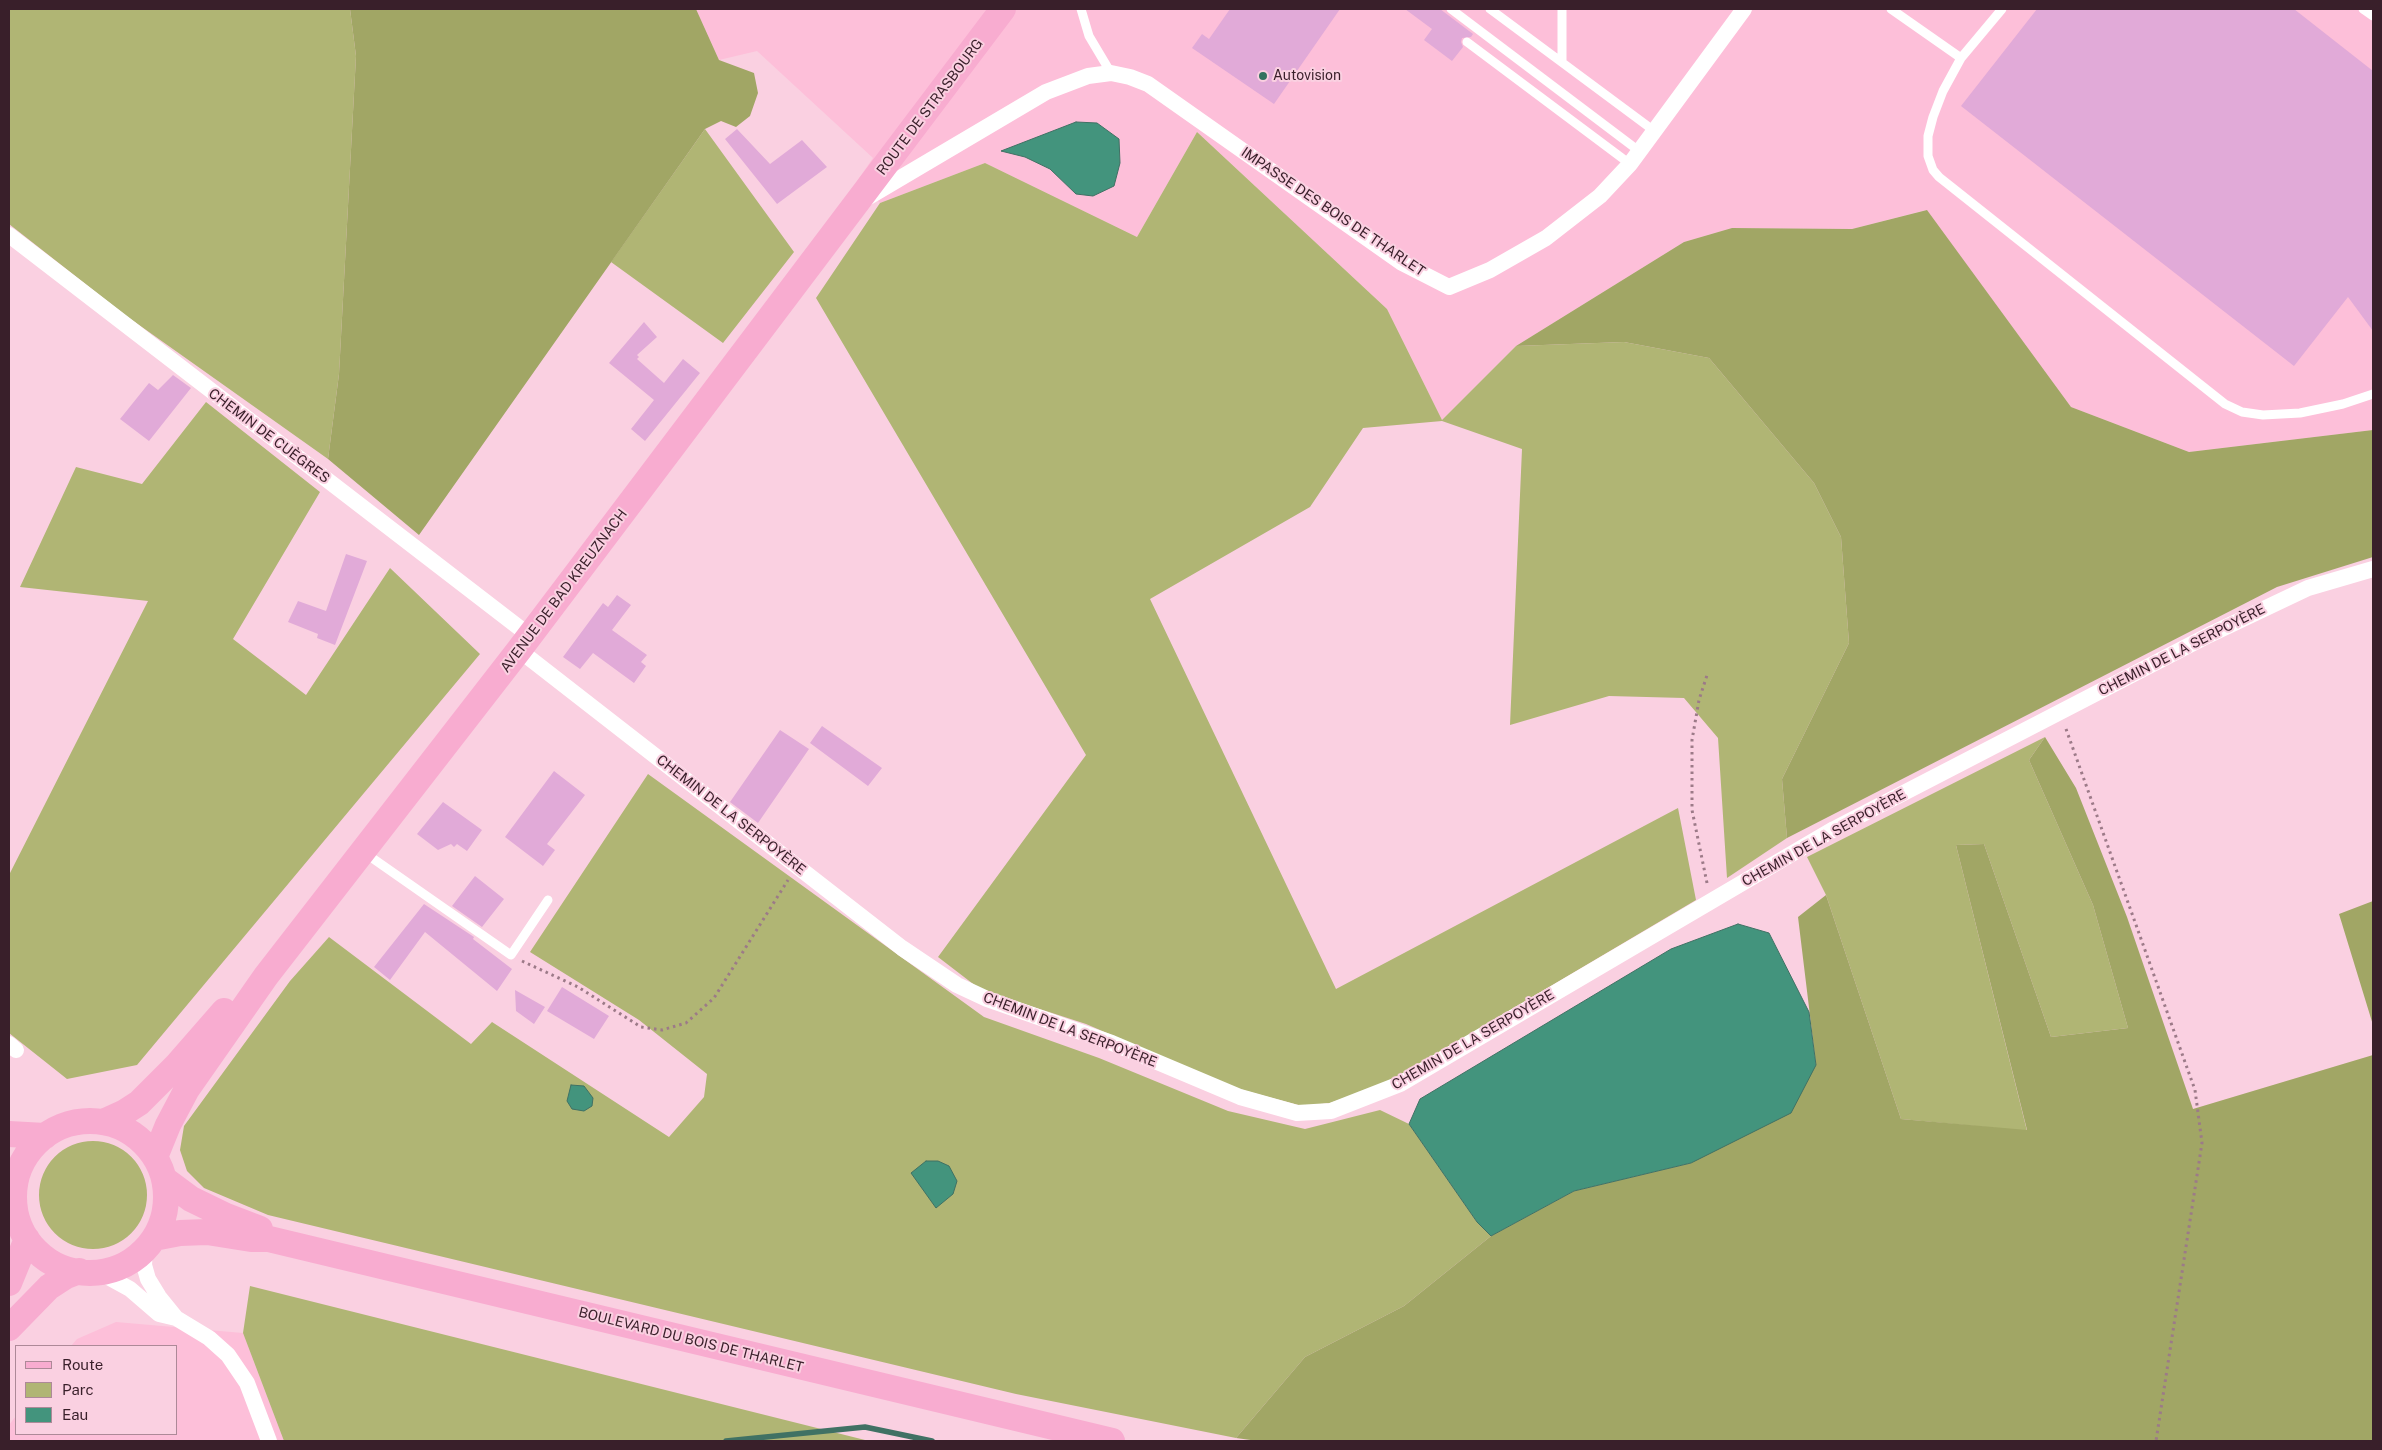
<!DOCTYPE html>
<html>
<head>
<meta charset="utf-8">
<style>
  body { margin:0 }
  #map { position:relative; width:2382px; height:1450px; overflow:hidden; background:#fad0e1; font-family:"Public Sans",sans-serif }
  canvas { display:block }
  .frame { position:absolute; inset:0; border:10px solid #391f2a; pointer-events:none }
  .legend { position:absolute; left:15px; top:1345px; width:162px; height:90px; box-sizing:border-box; background:#fad0e1; border:1px solid #ad8998; margin:0; padding:6px 9px; list-style:none; font-size:15px; color:#391f2a }
  .legend li { display:flex; align-items:center; gap:10px; height:25px }
  .legend b { width:25px; border:1px solid #ad8998 }
</style>
</head>
<body>
<div id="map">
<canvas width="2382" height="1450"></canvas>
<div class="frame"></div>
<ul class="legend">
<li><b style="height:6px;background:#f8acd0"></b>Route</li>
<li><b style="height:14px;background:#b0b574"></b>Parc</li>
<li><b style="height:14px;background:#43947d"></b>Eau</li>
</ul>
</div>
<script>
const context = document.querySelector('canvas').getContext('2d');
context.lineJoin = 'round';
function fill(path, color) { context.fillStyle = color; context.fill(path, 'evenodd'); }
const poly = rows => new Path2D(rows.map(r => 'M' + r).join(''));
function strokePath(path, color, width, dash) { context.strokeStyle = color; context.lineWidth = width; context.lineCap = dash ? 'butt' : 'round'; context.setLineDash(dash || []); context.stroke(path); }
function drawText(font, color, halo, rows, align = 'center') {
  context.font = font + ' "Public Sans",sans-serif'; context.lineWidth = 4; context.setLineDash([]); context.textBaseline = 'middle'; context.strokeStyle = halo; context.fillStyle = color; for (const [text, x, y, turn = 0] of rows) {
    context.save(); context.translate(x, y); context.rotate((+turn || 0) * Math.PI / 180); context.textAlign = isNaN(turn) ? turn : align; if (halo) context.strokeText(text, 0, 0); context.fillText(text, 0, 0); context.restore();
  }
}
fill(poly([
  [696,9,2373,9,2373,430,2189,452,2071,407,1926,210,1852,229,1732,228,1684,242,1516,346,1442,420,1387,309,1197,132,1137,237,985,163,880,203,857,181,873,158,757,51,719,60],
  [116,1322,243,1333,284,1441,9,1441,9,1425,16,1416,16,1434,176,1434,176,1346,71,1346,77,1339]
]), '#fdbfd9');
fill(poly([
  [9,9,350,9,356,56,339,374,328,459,125,315,9,224],
  [705,129,794,252,723,343,611,262],
  [1197,132,1387,309,1442,420,1516,346,1624,342,1709,358,1814,483,1841,537,1849,643,1782,779,1787,838,1727,878,1718,738,1684,698,1609,696,1510,725,1522,449,1442,421,1363,428,1310,507,1150,599,1336,989,1678,808,1696,900,1387,1083,1330,1103,1302,1106,1235,1088,1086,1024,981,990,938,957,1086,755,816,298,880,203,985,163,1137,237],
  [206,402,320,492,233,639,306,695,390,568,480,654,137,1065,67,1079,9,1033,9,875,148,601,20,587,76,467,142,484],
  [2045,737,2029,760,2093,905,2128,1028,2051,1037,1984,844,1956,845,2027,1131,1901,1119,1826,895,1807,857],
  [648,774,984,1017,1099,1058,1228,1111,1305,1129,1380,1110,1409,1124,1477,1222,1491,1236,1404,1306,1305,1357,1236,1438,1016,1394,268,1215,204,1188,187,1171,180,1150,184,1126,290,981,329,937,471,1044,492,1022,669,1137,704,1097,707,1074,639,1020,530,952],
  '39 1195a54 54 0 1 1 108 0a54 54 0 1 1-108 0Z',
  [250,1286,869,1441,871,1441,284,1441,243,1333]
]), '#b0b574');
fill(poly([
  [350,9,696,9,719,60,754,73,758,93,750,116,736,127,721,121,705,129,419,535,328,459,339,374,356,56],
  [1927,210,2071,407,2189,452,2373,430,2373,557,2277,587,1787,838,1782,779,1849,643,1841,537,1814,483,1709,358,1624,342,1516,346,1684,242,1732,228,1852,229],
  [2045,737,2076,788,2127,917,2193,1109,2373,1055,2373,1441,1258,1441,1236,1438,1305,1357,1404,1306,1491,1236,1574,1191,1691,1163,1816,1065,1798,917,1826,895,1901,1119,2027,1130,1956,845,1984,844,2051,1037,2128,1028,2093,905,2029,760],
  [2373,901,2373,1025,2339,914]
]), '#a1a665');
const water = poly([
  [1076,122,1097,123,1119,139,1120,163,1114,186,1093,196,1076,194,1050,169,1025,157,1001,151,1076,122],
  [1738,924,1769,933,1809,1012,1816,1065,1791,1113,1691,1163,1574,1191,1491,1236,1477,1222,1409,1124,1420,1099,1671,949,1738,924],
  [571,1085,584,1086,593,1098,592,1106,584,1111,572,1109,567,1101,571,1085],
  [926,1161,938,1161,949,1166,957,1181,953,1194,936,1208,911,1173,926,1161]
]);
fill(water, '#43947d');
strokePath(water, '#407164', 1);
strokePath(poly([
  [726,1441,865,1427,932,1441]
]), '#407164', 5.5);
fill(poly([
  [1230,9,1340,9,1274,104,1192,48,1202,34,1209,39],
  [1405,9,1440,9,1473,34,1471,37,1462,38,1461,42,1463,47,1452,61,1424,40,1432,29],
  [2037,9,2294,9,2373,71,2373,331,2348,297,2294,366,1961,106],
  [737,129,770,164,802,140,827,167,777,204,725,139],
  [644,322,657,337,637,355,639,357,637,359,664,383,683,359,700,373,645,441,631,429,654,400,609,363],
  [173,375,191,388,149,441,120,419,149,383,158,390],
  [346,554,367,561,335,645,317,638,318,634,288,622,298,601,326,611],
  [617,595,631,605,612,630,647,655,641,662,646,666,634,683,593,653,580,669,563,657,603,603,608,607],
  [822,726,882,768,868,786,810,743],
  [780,730,809,749,758,823,730,802],
  [554,771,585,795,547,844,555,850,543,866,505,837],
  [443,802,482,830,467,851,457,844,454,847,451,844,438,850,417,834],
  [475,876,504,899,482,927,452,906],
  [424,904,474,937,473,939,512,969,497,991,425,932,390,980,374,967],
  [562,987,609,1016,594,1039,547,1011],
  [515,990,545,1007,534,1024,516,1011]
]), '#e1aad8');
strokePath(poly([
  [2066,729,2195,1090,2202,1143,2156,1441],
  [1707,883,1692,810,1692,740,1699,700,1708,672],
  [522,961,578,987,641,1027,662,1030,686,1023,714,998,788,880]
]), '#9c7a88', 3, [2.5, 4]);
strokePath(poly([
  [1081,9,1089,36,1111,73],
  [1451,9,1639,151],
  [1490,9,1653,130],
  [1891,9,1961,58],
  [2002,9,1961,58,1943,91,1933,117,1928,136,1928,156,1933,170,1939,177,2225,404,2242,412,2263,415,2300,413,2343,404,2373,394],
  [2363,9,2373,16],
  [1467,42,1630,164],
  [1562,62,1562,9],
  [365,853,511,955,548,900]
]), '#fff', 9);
strokePath(poly([
  [865,199,1046,92,1088,76,1111,73,1130,77,1148,84,1402,263,1449,287,1490,270,1546,238,1600,196,1630,164,1744,9],
  [9,235,530,636],
  [519,650,902,948,957,985,987,999,1112,1043,1240,1097,1297,1113,1331,1111,1400,1084,1834,829,2209,635,2308,588,2373,569],
  [9,1044,16,1050],
  [145,1249,144,1265,148,1279,159,1297,176,1318],
  [99,1272,130,1289,159,1314,176,1318,209,1338,228,1355,247,1383,269,1441]
]), '#fff', 16);
strokePath(poly([
  '14 1197a76 76 0 1 1 152 0a76 76 0 1 1-152 0Z',
  [103,1122,125,1112,139,1103,176,1066,224,1011],
  [9,1134,45,1136],
  [155,1157,168,1125,187,1089,266,976,519,650,1003,9],
  [164,1179,191,1199,226,1216,260,1229],
  [154,1238,180,1233,207,1232,251,1239,269,1239,1112,1441],
  [9,1283,27,1239],
  [9,1328,49,1287,66,1276,79,1271]
]), '#f8acd0', 26);
for (const [x, y, r, color] of [
  [1263,76,5,"#327260"]
]) { const dot = new Path2D(); dot.arc(x, y, r, 0, 2 * Math.PI); context.fillStyle = color; context.fill(dot); strokePath(dot, '#fad0e1', 2); }
drawText('14px', '#391f2a', '#fad0e1', [
  ["Autovision",1273,76]
], 'left');
drawText('14px', '#391f2a', '#fad0e1', [
  ["ROUTE DE STRASBOURG",930,107,-53],
  ["IMPASSE DES BOIS DE THARLET",1333,212,34],
  ["CHEMIN DE CUÈGRES",269,436,37],
  ["AVENUE DE BAD KREUZNACH",564,591,-53],
  ["CHEMIN DE LA SERPOYÈRE",2182,650,-27],
  ["CHEMIN DE LA SERPOYÈRE",731,815,38],
  ["CHEMIN DE LA SERPOYÈRE",1824,838,-29],
  ["CHEMIN DE LA SERPOYÈRE",1070,1030,21],
  ["CHEMIN DE LA SERPOYÈRE",1473,1040,-30],
  ["BOULEVARD DU BOIS DE THARLET",691,1340,14]
]);
</script>
</body>
</html>
